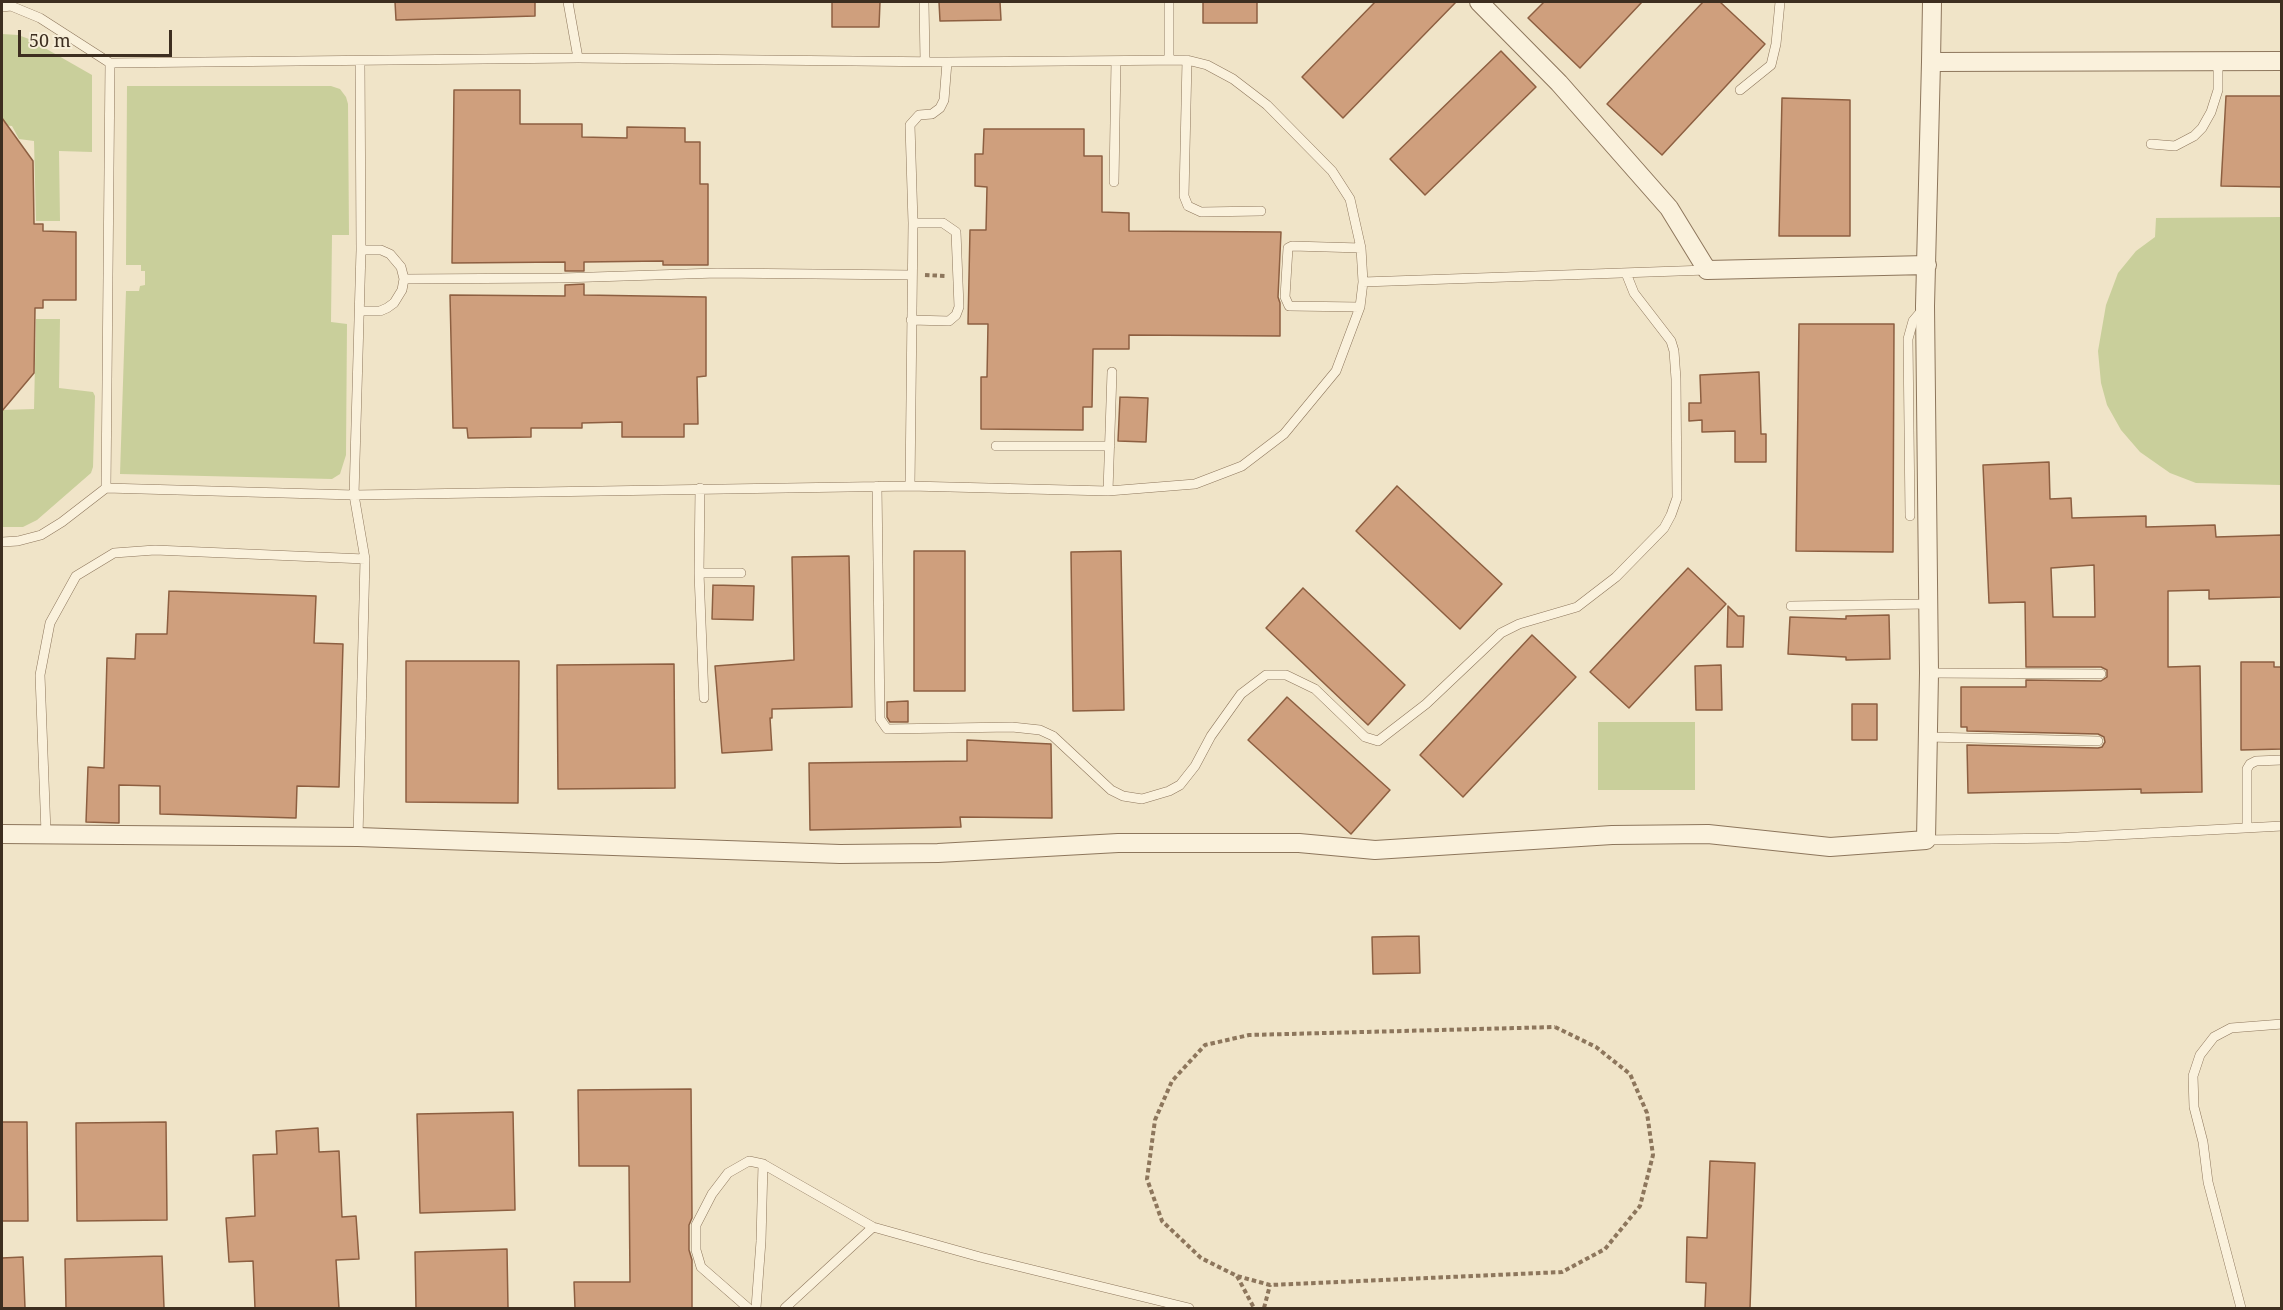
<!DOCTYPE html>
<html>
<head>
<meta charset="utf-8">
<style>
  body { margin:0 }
  #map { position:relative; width:2283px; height:1310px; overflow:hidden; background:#f0e4c8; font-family:"Noto Serif",serif }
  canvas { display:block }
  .frame { position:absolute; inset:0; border:3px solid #3d2e20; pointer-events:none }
  .scale { position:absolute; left:18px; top:30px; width:154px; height:27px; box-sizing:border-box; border:3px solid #3d2e20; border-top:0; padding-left:8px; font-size:18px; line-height:21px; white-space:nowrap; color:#3d2e20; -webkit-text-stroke:4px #f7eed8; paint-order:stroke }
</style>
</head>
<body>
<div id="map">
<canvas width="2283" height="1310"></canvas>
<div class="frame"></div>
<div class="scale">50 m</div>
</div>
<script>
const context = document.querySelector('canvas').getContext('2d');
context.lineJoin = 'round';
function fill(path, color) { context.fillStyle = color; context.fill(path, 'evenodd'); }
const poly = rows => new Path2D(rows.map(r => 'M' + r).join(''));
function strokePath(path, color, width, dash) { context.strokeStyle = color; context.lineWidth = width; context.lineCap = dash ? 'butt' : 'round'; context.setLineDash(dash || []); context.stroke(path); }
fill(poly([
  [2,34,18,35,29,39,92,75,92,152,59,151,60,221,36,221,34,141,19,139,12,126,2,125],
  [127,86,331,86,340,89,346,97,348,104,349,235,332,235,331,322,347,324,346,455,340,474,332,479,120,474,126,291,139,291,140,286,145,285,145,271,141,271,141,265,126,265],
  [2281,217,2281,485,2196,483,2170,473,2140,452,2121,430,2107,405,2101,383,2098,351,2106,305,2118,273,2136,251,2155,237,2156,218],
  [36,319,60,319,59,388,93,392,95,396,93,467,91,473,37,520,23,527,2,527,2,410,34,409],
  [1598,722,1695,722,1695,790,1598,790]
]), '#c9cf9b');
const building = poly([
  [395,2,535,2,535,16,396,20,395,2],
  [832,2,880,2,879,27,832,27,832,2],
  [939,2,1000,2,1001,20,940,21,939,2],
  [1203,2,1257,2,1257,23,1203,23,1203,2],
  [1375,2,1456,2,1343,118,1302,77,1375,2],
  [1544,2,1642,2,1580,68,1528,18,1544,2],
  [1703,2,1720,2,1765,44,1662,155,1607,104,1703,2],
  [1501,51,1536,87,1425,195,1390,159,1501,51],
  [454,90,520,90,520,124,582,124,582,137,627,138,627,127,685,128,685,142,700,142,700,184,708,184,708,265,663,265,663,261,584,262,584,271,565,271,565,262,452,263,454,90],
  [2226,96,2282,96,2282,187,2221,186,2226,96],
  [1782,98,1850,100,1850,236,1779,236,1782,98],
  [2,118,33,161,34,224,43,224,43,231,76,232,76,300,43,300,43,308,35,308,34,373,2,411,2,118],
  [984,129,1084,129,1084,156,1102,156,1102,212,1129,213,1129,231,1281,232,1278,297,1280,303,1280,336,1129,335,1129,349,1093,349,1092,407,1083,407,1083,430,981,429,981,377,987,377,988,324,968,324,970,230,986,230,987,187,975,186,975,154,983,154,984,129],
  [584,284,584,295,706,297,706,376,697,377,698,424,684,424,684,437,622,437,622,422,582,423,582,428,531,428,531,437,468,438,467,428,453,428,450,295,565,296,565,285,584,284],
  [1799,324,1894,324,1893,552,1796,551,1799,324],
  [1759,372,1761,434,1766,434,1766,462,1735,462,1735,431,1702,432,1702,420,1689,421,1689,403,1701,403,1700,375,1759,372],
  [1120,397,1148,398,1146,442,1118,441,1120,397],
  [2049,462,2050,499,2071,498,2072,518,2146,516,2146,527,2215,525,2216,537,2282,535,2282,597,2209,599,2209,590,2168,591,2168,667,2200,666,2202,792,2141,793,2141,789,1968,793,1967,745,2098,748,2102,747,2105,742,2104,737,2098,734,1967,731,1967,727,1961,727,1961,687,2026,687,2026,680,2101,681,2107,677,2107,670,2101,667,2026,667,2025,602,1989,603,1983,465,2049,462],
  [2094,565,2095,617,2053,617,2051,568,2094,565],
  [1397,486,1502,584,1460,629,1356,531,1397,486],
  [914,551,965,551,965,691,914,691,914,551],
  [1121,551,1124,710,1073,711,1071,552,1121,551],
  [849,556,852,707,772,709,772,718,770,718,772,750,722,753,715,666,794,660,792,557,849,556],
  [1688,568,1726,604,1629,708,1590,672,1688,568],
  [713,585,754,586,753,620,712,619,713,585],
  [1303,588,1405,685,1368,725,1266,628,1303,588],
  [169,591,316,596,314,643,343,644,339,787,297,786,296,818,160,814,160,786,119,785,119,823,86,822,88,767,104,768,107,658,135,659,136,634,167,634,169,591],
  [1728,606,1738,616,1744,616,1743,647,1727,647,1728,606],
  [1889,615,1890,659,1846,660,1846,657,1788,654,1790,617,1846,619,1846,616,1889,615],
  [1532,635,1576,677,1463,797,1420,755,1532,635],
  [406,661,519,661,518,803,406,802,406,661],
  [2241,662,2274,662,2274,667,2282,667,2282,749,2241,750,2241,662],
  [674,664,675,788,558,789,557,665,674,664],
  [1721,665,1722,710,1696,710,1695,666,1721,665],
  [1287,697,1390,790,1351,834,1248,740,1287,697],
  [908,701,908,722,890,722,887,717,887,702,908,701],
  [1852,704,1877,704,1877,740,1852,740,1852,704],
  [967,740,1051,744,1052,818,960,817,961,827,810,830,809,763,967,761,967,740],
  [1419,936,1420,973,1373,974,1372,937,1419,936],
  [691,1089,692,1218,689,1225,689,1250,692,1260,692,1308,575,1308,574,1282,630,1282,629,1166,579,1166,578,1090,691,1089],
  [513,1112,515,1210,420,1213,417,1114,513,1112],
  [2,1122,27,1122,28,1221,2,1221,2,1122],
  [166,1122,167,1220,77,1221,76,1123,166,1122],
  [318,1128,319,1152,339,1151,342,1217,356,1216,359,1259,336,1260,339,1308,255,1308,253,1261,229,1262,226,1218,255,1216,253,1155,277,1154,276,1131,318,1128],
  [1710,1161,1755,1163,1750,1308,1705,1308,1706,1283,1686,1282,1687,1237,1707,1238,1710,1161],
  [507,1249,508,1308,416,1308,415,1252,507,1249],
  [162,1256,164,1308,66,1308,65,1259,162,1256],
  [23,1257,25,1308,2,1308,2,1258,23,1257]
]);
fill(building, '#cf9f7d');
strokePath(building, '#8d5f41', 1.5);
const service = poly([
  [568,2,578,58],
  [924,2,925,61],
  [1169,2,1169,60],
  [2,7,11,6,40,18,110,63,578,58,947,62,1187,60,1207,65,1233,79,1267,105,1332,171,1350,199,1361,248,1363,282,1360,307,1336,371,1284,434,1242,466,1195,484,1108,491,910,486,354,495,365,559,358,837],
  [1187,60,1184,196,1188,206,1201,212,1261,211],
  [1740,90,1771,65,1776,44,1780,2],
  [2151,144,2175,146,2194,136,2202,128,2211,112,2218,90,2218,61],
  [1114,182,1116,61],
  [404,279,562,278,717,273,912,275],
  [1363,282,1707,270],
  [1360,307,1289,306,1285,297,1288,248,1292,246,1361,248],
  [360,311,380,311,387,308,394,303,402,290,404,279,401,267,390,254,381,250,361,250],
  [911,320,949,321,956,315,959,307,956,232,943,223,913,223],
  [996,446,1110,446],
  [877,486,880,719,887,729,1012,727,1040,730,1053,736,1111,790,1123,796,1142,799,1169,791,1180,785,1195,766,1211,736,1241,694,1266,675,1286,675,1315,689,1365,737,1378,741,1426,704,1501,633,1519,624,1577,607,1616,577,1664,528,1671,515,1677,498,1676,379,1674,351,1671,341,1634,293,1626,273],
  [910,486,913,223,910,125,919,115,932,114,940,108,944,100,947,62],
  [106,488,354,495,361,250,360,61],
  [700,488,699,573,704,698],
  [1108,491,1112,372],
  [1910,516,1908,339,1913,321,1924,308],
  [2,542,18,541,41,535,62,522,106,488,110,63],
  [699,573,741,573],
  [1791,606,1928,604],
  [1929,673,2101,674],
  [1927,737,2098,741],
  [2247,827,2247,769,2250,764,2256,761,2282,760],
  [46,833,40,675,50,623,76,576,114,553,155,550,365,559],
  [1926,840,2059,838,2282,826],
  [763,1164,873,1227,980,1257,1189,1308],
  [748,1308,701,1267,696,1250,696,1225,712,1194,728,1173,749,1161,763,1164,761,1241,756,1308],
  [785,1308,873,1227],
  [2241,1308,2208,1182,2203,1142,2194,1107,2193,1076,2200,1055,2214,1037,2231,1028,2282,1024]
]);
const minor = poly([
  [1479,2,1559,83,1669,208,1707,270,1927,265],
  [1931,62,1932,2],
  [2,834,358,837,840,854,938,853,1118,843,1299,843,1375,850,1612,835,1708,834,1830,847,1926,840,1929,673,1925,306,1931,62,2282,61]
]);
strokePath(service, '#8d765c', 10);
strokePath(minor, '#8d765c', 20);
strokePath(poly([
  [925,275,945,276],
  [1555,1027,1596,1047,1630,1074,1647,1113,1653,1155,1640,1206,1605,1249,1562,1272,1270,1285,1237,1276,1201,1258,1162,1221,1147,1179,1155,1120,1172,1081,1205,1045,1249,1035,1555,1027],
  [1237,1276,1254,1308],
  [1264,1308,1270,1285]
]), '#8d765c', 4, [4.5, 3]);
strokePath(service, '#faf1dc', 9);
strokePath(minor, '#faf1dc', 18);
</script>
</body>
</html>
